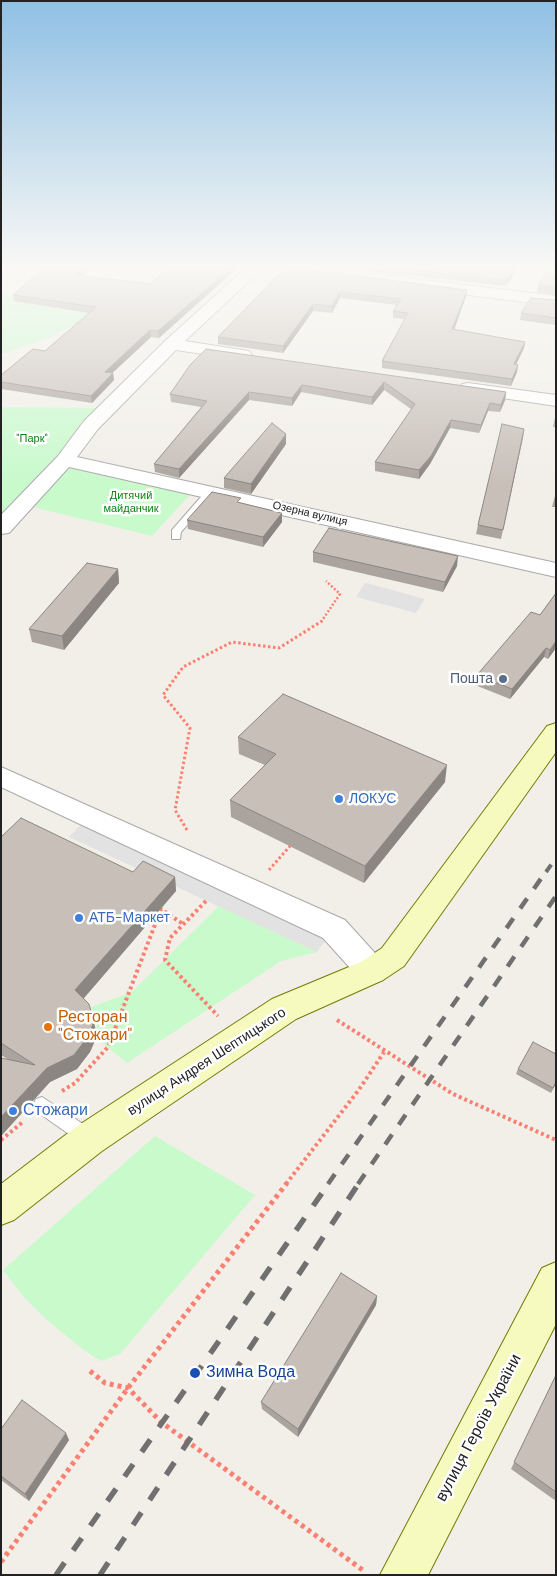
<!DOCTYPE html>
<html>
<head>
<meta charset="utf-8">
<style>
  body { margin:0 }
  #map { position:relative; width:557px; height:1576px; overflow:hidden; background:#f2efe9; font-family:"DM Sans",sans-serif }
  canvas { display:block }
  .frame { position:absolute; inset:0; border:2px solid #222; pointer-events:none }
</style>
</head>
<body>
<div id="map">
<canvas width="557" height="1576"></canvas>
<div class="frame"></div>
</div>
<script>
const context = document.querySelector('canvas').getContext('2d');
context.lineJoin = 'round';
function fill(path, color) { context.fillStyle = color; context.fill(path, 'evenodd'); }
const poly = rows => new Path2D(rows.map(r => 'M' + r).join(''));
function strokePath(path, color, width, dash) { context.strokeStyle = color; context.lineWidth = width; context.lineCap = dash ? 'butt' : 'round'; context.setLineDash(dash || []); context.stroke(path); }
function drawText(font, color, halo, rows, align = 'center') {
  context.font = font + ' "DM Sans",sans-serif'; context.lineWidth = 5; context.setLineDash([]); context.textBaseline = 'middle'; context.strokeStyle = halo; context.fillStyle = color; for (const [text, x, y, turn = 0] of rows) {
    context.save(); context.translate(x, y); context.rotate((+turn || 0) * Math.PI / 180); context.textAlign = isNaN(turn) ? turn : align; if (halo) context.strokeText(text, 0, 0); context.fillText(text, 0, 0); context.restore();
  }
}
fill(poly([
  [1,294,104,311,50,337,1,354],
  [1,407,96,408,47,470,1,517],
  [65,460,196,488,152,536,25,505],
  [219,906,317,952,281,961,127,1063,100,1041,91,1007,132,992],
  [155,1136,255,1195,120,1354,101,1361,85,1351,47,1320,23,1296,3,1270]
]), '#c8facc');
fill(poly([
  [365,583,366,583,425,599,416,613,356,597],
  [89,816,334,929,317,952,69,837]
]), '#e2e2e2');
const lane = poly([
  [211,489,215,490,215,494,181,532,180,539,172,539,172,530,207,490,211,489],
  [42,1097,95,1132,98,1138,95,1144,89,1146,83,1144,36,1111,33,1105,36,1099,42,1097]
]);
const street = poly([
  [249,265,300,265,556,296,556,306,262,269,185,341,249,351,252,355,249,359,243,360,176,350,98,429,77,457,556,563,556,577,69,467,9,533,1,534,1,515,58,456,84,421,166,340,249,265],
  [468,383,556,395,556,406,462,392,459,388,462,384,468,383],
  [1,767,345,920,383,962,388,971,383,980,372,984,361,980,323,938,1,787,1,767]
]);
const secondary = poly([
  [556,723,556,752,404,966,383,980,296,1019,102,1151,14,1220,1,1225,1,1184,76,1127,272,999,361,962,382,948,547,726,556,723],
  [556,1262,556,1324,428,1575,380,1575,542,1268,556,1262]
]);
strokePath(lane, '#a9a9a9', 2);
strokePath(street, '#a9a9a9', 2);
strokePath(secondary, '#707d05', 2);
strokePath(poly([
  [1,274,10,265]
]), '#fa8072', 2, [1, 1]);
strokePath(poly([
  [321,622,340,594,326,581]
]), '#fa8072', 2.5, [2, 2]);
strokePath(poly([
  [187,830,175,810,190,728,163,695,183,667,232,642,279,648,322,621],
  [269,870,290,846]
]), '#fa8072', 3, [2.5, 2.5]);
strokePath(poly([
  [206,901,170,938,165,960,218,1016],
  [337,1020,453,1094,556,1140],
  [62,1091,75,1083,108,1047,161,909,183,924],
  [1,1140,24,1121],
  [286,1184,358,1091,384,1052]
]), '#fa8072', 4, [3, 3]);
strokePath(poly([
  [90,1371,105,1383,128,1388,161,1422,364,1571],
  [1,1562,128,1388,287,1183]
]), '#fa8072', 5, [4, 4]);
fill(lane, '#fff');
fill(street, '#fff');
fill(secondary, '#f7fabf');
strokePath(poly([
  [546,872,556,858]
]), '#707070', 4, [9, 9]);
strokePath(poly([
  [328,1184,547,870],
  [358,1184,556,896]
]), '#707070', 4.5, [12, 12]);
strokePath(poly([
  [56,1575,329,1183],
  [100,1575,359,1183]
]), '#707070', 5.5, [15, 15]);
fill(poly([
  [47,265,87,265,88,270,82,276,151,284,170,265,159,338,151,337,112,373,113,373,114,380,92,403,1,389,1,375,45,351,89,313,14,301,13,295],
  [311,265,520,265,506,286],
  [286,267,466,297,454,329,525,342,524,348,516,364,518,365,517,372,511,386,382,368,382,361,405,319,393,318,393,311,397,305,340,298,332,313,313,311,283,353,218,344,218,337],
  [556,275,556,295,537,292,538,285],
  [556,300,556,325,520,320,521,313],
  [190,365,506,392,505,400,500,412,488,411,479,433,450,428,430,464,419,479,375,471,375,462,411,409,384,390,372,405,301,392,292,406,249,400,179,478,155,472,154,464,201,407,171,402,170,394],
  [556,413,556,427,553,427],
  [524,429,501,539,476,534,478,525],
  [286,444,251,494,224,488,224,478],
  [556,492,556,507,552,507],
  [241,503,282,513,282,522,263,547,188,529,187,520],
  [313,552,457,566,443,592,313,562],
  [118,569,119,583,64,650,32,642,29,629],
  [556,593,556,648,548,659,544,657,510,699,475,685,477,675,540,615],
  [238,737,445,782,364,883,231,817,230,800,265,765,239,754],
  [1,837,133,872,175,877,176,891,83,999,97,1036,90,1052,77,1069,50,1082,2,1135,1,1135,1,1058,9,1060,1,1055],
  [518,1069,556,1084,551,1093,516,1074],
  [377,1296,376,1305,298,1437,262,1409,261,1402],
  [556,1375,556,1501,511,1469],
  [1,1429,69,1440,29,1501,1,1480]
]), '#aba49e');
fill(poly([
  [87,265,88,270,76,282,75,275],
  [234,265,241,265,159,338,158,331],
  [517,265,520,265,506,286,507,280],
  [467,290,466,297,452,336,452,329],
  [340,292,340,298,332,313,332,306],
  [313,304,313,311,283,353,283,346],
  [150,330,151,337,106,379,105,372],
  [525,342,524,348,513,371,514,364],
  [518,365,517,372,511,386,512,379],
  [113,373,114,380,92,403,91,396],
  [384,382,384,390,372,405,372,397],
  [302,385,301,392,292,406,292,398],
  [249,392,249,400,179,478,179,469],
  [506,392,505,400,500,412,501,405],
  [490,403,488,411,479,433,481,425],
  [451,420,450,428,430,464,419,479,419,470],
  [524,429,523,438,501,539,503,530],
  [286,434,286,444,251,494,251,484],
  [282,513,282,522,263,547,263,537],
  [458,556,457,566,443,592,445,582],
  [118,569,119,583,64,650,62,636],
  [556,641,556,648,548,659,550,650],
  [546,648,544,657,510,699,512,689],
  [447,765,445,782,364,883,365,866],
  [175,877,176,891,78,1005,75,990],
  [94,1022,97,1036,90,1052,77,1069,50,1082,2,1135,1,1133,1,1117,47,1068],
  [377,1296,376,1305,298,1437,298,1429],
  [66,1433,69,1440,29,1501,25,1494]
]), '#8b8681');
const building = poly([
  [47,265,87,265,75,275,151,284,170,265,234,265,158,331,150,330,105,372,113,373,91,396,1,382,1,375,33,349,45,351,96,307,13,295,47,265],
  [368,265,517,265,507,280,368,265],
  [286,267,467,290,452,329,525,342,514,364,518,365,512,379,382,361,408,313,393,311,401,299,340,292,332,306,313,304,283,346,218,337,286,267],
  [545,273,556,275,556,288,538,285,545,273],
  [531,298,556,300,556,318,521,313,531,298],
  [206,349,506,392,501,405,490,403,481,425,451,420,431,456,419,470,375,462,415,404,384,382,372,397,302,385,292,398,249,392,179,469,154,464,207,401,170,394,190,365,206,349],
  [272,423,286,434,251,484,224,478,272,423],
  [502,424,524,429,503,530,478,525,502,424],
  [212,492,241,498,237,502,282,513,263,537,187,520,212,492],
  [329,528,458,556,445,582,313,552,329,528],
  [87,563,118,569,62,636,29,629,87,563],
  [556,593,556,641,550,650,546,648,512,689,477,675,531,612,540,615,556,593],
  [283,694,447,765,365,866,230,800,276,754,238,737,283,694],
  [21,818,133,872,143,861,175,877,75,990,89,1004,94,1022,87,1038,74,1055,47,1068,1,1117,1,1058,35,1065,1,1043,1,837,21,818],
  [533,1042,556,1054,556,1082,553,1088,518,1069,533,1042],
  [341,1273,377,1296,298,1429,261,1402,341,1273],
  [556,1375,556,1492,514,1462,556,1375],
  [22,1400,66,1433,25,1494,1,1476,1,1429,22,1400]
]);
fill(building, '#c7bfb8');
strokePath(building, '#8b8681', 1);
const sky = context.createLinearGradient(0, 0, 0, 485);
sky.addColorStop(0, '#8fc0e4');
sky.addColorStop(0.55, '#f9f8f5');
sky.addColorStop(1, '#f9f8f500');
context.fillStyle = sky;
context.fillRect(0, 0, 557, 485);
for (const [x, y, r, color] of [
  [503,679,5,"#5c6f8a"],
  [339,799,5,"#3f7fe0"],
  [79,918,5,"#3f7fe0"],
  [48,1027,5,"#e8710a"],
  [13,1111,5,"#3f7fe0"],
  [195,1373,6,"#1a4fb4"]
]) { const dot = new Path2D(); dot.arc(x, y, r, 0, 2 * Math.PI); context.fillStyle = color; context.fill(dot); strokePath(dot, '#fff', 2); }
drawText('11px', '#0c8416', '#fff', [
  ["\"Парк\"",32,439],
  ["Дитячий",131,496],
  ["майданчик",131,509]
]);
drawText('11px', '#222', '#fff', [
  ["Озерна вулиця",310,514,13]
]);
drawText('14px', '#4e5e75', '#fff', [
  ["Пошта",493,679]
], 'right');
drawText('14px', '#366cbe', '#fff', [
  ["ЛОКУС",349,799],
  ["АТБ-Маркет",89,918]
], 'left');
drawText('14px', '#222', '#fff', [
  ["вулиця Андрея Шептицького",207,1062,-33]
]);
drawText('16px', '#c56008', '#fff', [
  ["Ресторан",58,1018],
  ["\"Стожари\"",58,1036]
], 'left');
drawText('16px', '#366cbe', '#fff', [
  ["Стожари",23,1111]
], 'left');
drawText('16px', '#164399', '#fff', [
  ["Зимна Вода",206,1373]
], 'left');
drawText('16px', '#222', '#fff', [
  ["вулиця Героїв України",479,1428,-62]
]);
</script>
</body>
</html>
